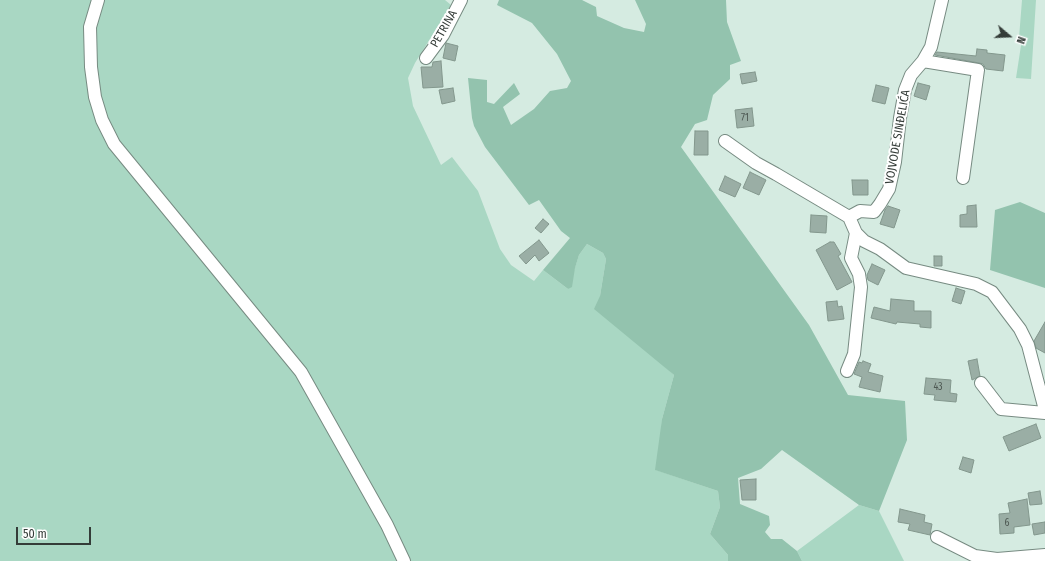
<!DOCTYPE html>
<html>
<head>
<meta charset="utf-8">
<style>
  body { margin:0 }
  #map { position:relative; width:1045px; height:561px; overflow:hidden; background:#d5ebe1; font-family:"Fira Sans Condensed",sans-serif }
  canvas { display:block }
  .north { position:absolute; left:989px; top:16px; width:40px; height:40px; -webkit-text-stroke:3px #fff; paint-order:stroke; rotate:109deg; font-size:11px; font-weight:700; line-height:16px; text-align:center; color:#343c38 }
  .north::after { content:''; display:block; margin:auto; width:14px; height:18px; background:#343c38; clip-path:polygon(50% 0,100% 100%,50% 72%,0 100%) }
  .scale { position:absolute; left:16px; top:527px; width:75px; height:18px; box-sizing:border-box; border:2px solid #343c38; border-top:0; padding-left:5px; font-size:12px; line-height:14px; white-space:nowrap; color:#343c38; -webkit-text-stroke:3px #fff; paint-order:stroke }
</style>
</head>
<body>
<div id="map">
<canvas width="1045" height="561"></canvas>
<div class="north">N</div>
<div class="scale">50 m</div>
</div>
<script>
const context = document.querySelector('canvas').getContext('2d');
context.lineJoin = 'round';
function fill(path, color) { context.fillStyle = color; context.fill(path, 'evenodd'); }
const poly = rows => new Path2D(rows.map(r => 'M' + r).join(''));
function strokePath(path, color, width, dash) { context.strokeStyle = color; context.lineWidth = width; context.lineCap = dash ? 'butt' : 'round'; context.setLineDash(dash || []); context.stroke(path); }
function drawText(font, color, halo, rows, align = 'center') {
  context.font = font + ' "Fira Sans Condensed",sans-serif'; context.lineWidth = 4; context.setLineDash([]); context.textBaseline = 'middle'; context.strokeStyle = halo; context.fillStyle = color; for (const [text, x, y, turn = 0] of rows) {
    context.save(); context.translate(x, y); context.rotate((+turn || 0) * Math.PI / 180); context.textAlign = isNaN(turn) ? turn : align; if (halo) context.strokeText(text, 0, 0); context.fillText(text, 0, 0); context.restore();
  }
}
fill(poly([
  [0,0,97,0,93,9,100,121,300,373,402,561,0,561],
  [100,0,445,0,451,5,415,63,408,78,413,106,441,165,452,157,478,191,500,249,511,265,534,281,543,270,568,289,579,255,587,244,603,253,606,259,600,296,659,361,674,375,662,419,661,437,656,470,718,491,720,507,710,534,728,555,728,561,405,561,334,427,232,287,103,120,92,27],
  [1022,0,1036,0,1031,79,1016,78,1022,39,1019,38],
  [859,505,879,511,904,561,802,561,797,551]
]), '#a9d7c3');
fill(poly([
  [499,0,582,0,596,7,597,16,624,28,644,32,646,24,635,0,726,0,727,22,741,61,730,65,730,79,713,95,707,120,695,124,681,147,809,325,848,395,905,401,907,440,879,511,859,505,782,450,761,469,738,478,740,504,769,516,770,525,765,532,771,539,782,539,797,551,802,561,728,561,728,555,710,534,720,507,718,491,655,470,662,419,674,375,594,309,600,296,606,259,603,253,587,244,579,255,575,268,572,287,568,289,543,270,570,238,561,231,539,200,529,205,485,147,474,126,472,118,468,78,487,80,487,102,494,104,514,83,520,94,503,107,511,125,534,109,550,91,567,88,571,81,557,54,532,23,497,5],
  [1020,202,1045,213,1045,288,990,270,995,210]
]), '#93c3ae');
const building = poly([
  [446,43,458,46,455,61,443,58,446,43],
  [977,49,987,50,987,53,1005,55,1003,71,986,69,983,64,979,63,935,55,937,52,976,56,977,49],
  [441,61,443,87,423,88,421,67,432,67,433,62,441,61],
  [755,72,757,81,742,84,740,74,755,72],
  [918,83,930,86,926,100,914,96,918,83],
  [876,85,889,88,885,104,872,101,876,85],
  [453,88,455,101,442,104,439,90,453,88],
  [752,108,754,126,737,128,735,110,752,108],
  [695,131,708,131,708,155,694,155,695,131],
  [750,172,766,180,759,195,743,188,750,172],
  [725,176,741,184,735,197,719,190,725,176],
  [852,180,868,180,868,195,853,195,852,180],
  [976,205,977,227,960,227,960,215,967,214,967,206,976,205],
  [888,206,900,210,894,228,880,224,885,210,888,206],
  [811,215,827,216,826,233,810,232,811,215],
  [543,219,549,224,541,233,535,228,543,219],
  [539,240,549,253,539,261,535,255,526,264,519,256,539,240],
  [830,242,834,242,841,254,838,256,852,282,837,290,816,250,830,242],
  [934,256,942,256,942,266,934,266,934,256],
  [872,264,885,270,878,285,868,280,867,275,872,264],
  [956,288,965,291,961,304,952,301,956,288],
  [891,299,914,301,914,311,931,311,931,328,920,327,920,324,897,322,896,324,871,318,874,307,890,311,891,299],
  [837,301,838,307,842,306,844,319,828,321,826,302,837,301],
  [1045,322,1045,353,1036,348,1034,341,1045,322],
  [977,359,980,376,972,380,968,361,977,359],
  [863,361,871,364,868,372,883,376,880,392,859,387,862,377,854,374,859,362,862,363,863,361],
  [926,378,951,380,950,393,957,394,956,402,934,400,935,395,924,394,926,378],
  [1036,424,1041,438,1009,451,1003,437,1036,424],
  [963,457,974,460,971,473,959,469,963,457],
  [756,479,756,500,742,500,740,480,756,479],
  [1040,491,1042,504,1030,505,1028,493,1040,491],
  [1027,499,1030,525,1014,527,1014,533,1000,534,999,514,1010,513,1008,503,1027,499],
  [900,509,925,515,924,522,932,524,930,535,908,530,910,524,898,522,900,509],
  [1045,522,1045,533,1034,535,1032,524,1045,522]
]);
fill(building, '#9aaea5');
strokePath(building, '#83978d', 1);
const minor = poly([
  [98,0,90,27,91,67,95,97,102,120,114,144,301,372,387,525,404,561],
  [426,58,443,35,461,0],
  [923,61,978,70,963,178],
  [725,141,756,163,776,174,849,217,856,233,864,241,880,249,906,268,976,284,992,292,1020,329,1028,345,1045,410],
  [849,217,860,211,874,212,880,204,889,189,895,162,900,118,905,90,911,75,923,61,931,47,942,0],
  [847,371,854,354,861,287,859,274,851,258,856,233],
  [981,383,1001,409,1045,413],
  [937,537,975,556,997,559,1045,555]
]);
strokePath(minor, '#778b82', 14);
strokePath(minor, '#fff', 12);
drawText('10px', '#4e5853', null, [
  ["71",745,118],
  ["43",938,387],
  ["6",1007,523]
]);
drawText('12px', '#343c38', '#fff', [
  ["PETRINA",444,29,-60],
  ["VOJVODE SINĐELIĆA",898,137,-80]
]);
</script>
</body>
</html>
